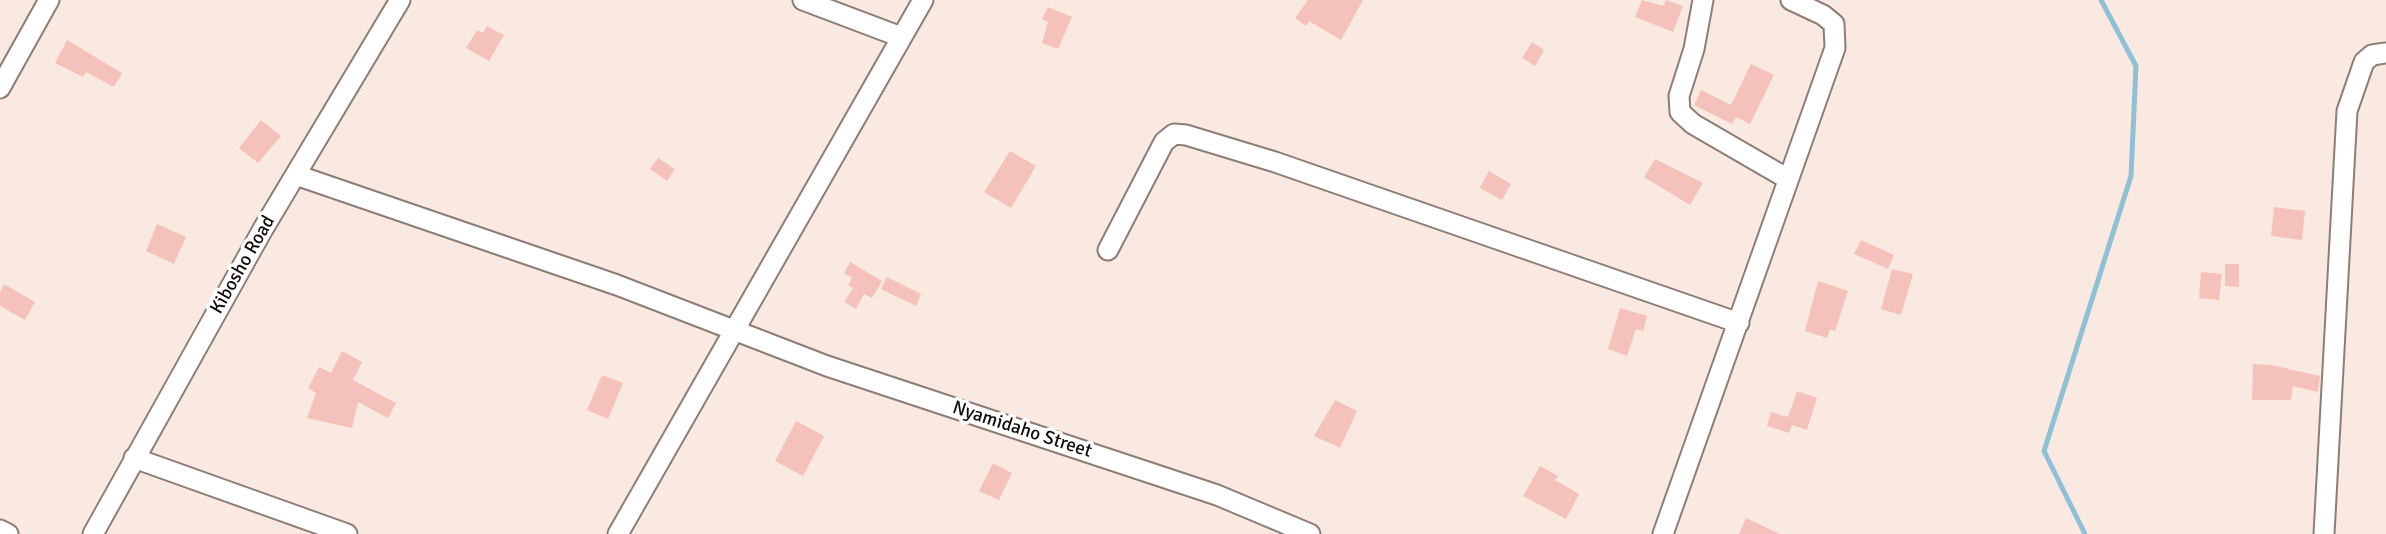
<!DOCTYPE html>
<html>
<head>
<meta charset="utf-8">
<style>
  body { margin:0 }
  canvas { display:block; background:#fae9e1 }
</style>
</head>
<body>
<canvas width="2386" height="534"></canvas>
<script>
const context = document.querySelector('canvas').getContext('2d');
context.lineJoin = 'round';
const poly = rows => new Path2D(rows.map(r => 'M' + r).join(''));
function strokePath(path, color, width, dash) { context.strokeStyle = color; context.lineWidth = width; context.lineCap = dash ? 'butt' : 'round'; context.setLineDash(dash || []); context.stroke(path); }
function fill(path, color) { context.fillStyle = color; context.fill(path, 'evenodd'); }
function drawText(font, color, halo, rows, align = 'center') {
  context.font = font + ' Signika,sans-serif'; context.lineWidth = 7; context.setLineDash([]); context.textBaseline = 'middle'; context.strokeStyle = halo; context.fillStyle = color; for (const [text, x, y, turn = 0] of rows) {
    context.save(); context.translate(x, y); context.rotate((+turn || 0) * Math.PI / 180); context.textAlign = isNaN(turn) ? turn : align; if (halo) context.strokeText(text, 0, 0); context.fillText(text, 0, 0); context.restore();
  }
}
strokePath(poly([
  [2085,534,2044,451,2131,176,2136,66,2101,0]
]), '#8ec1d6', 5);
fill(poly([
  [1308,0,1363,0,1341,40,1309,21,1306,26,1295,18],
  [1642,0,1663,6,1666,0,1683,6,1673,32,1635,17],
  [1048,7,1072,17,1058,49,1042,43,1048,22,1042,19],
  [487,26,504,35,489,61,466,48,477,30,483,33],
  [67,40,122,73,114,87,86,72,83,77,55,63],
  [1532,42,1544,50,1535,66,1522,58],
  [1751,64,1774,75,1750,124,1736,117,1732,124,1694,105,1701,90,1731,105],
  [261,120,281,136,258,163,239,148],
  [1010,151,1036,166,1011,208,984,192],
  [658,158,675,169,667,181,650,169],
  [1655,159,1703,183,1690,205,1644,177],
  [1489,171,1511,184,1502,200,1480,188],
  [2274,207,2305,211,2302,240,2271,236],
  [157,224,186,237,174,264,146,251],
  [1861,240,1894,255,1888,269,1854,254],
  [850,262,882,281,872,298,864,294,856,309,844,302,853,288,848,285,852,278,844,273],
  [2225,264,2239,264,2239,287,2225,286],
  [1892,269,1913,274,1901,315,1881,309],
  [2201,272,2222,274,2219,300,2199,298],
  [887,277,921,294,916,306,881,289],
  [1818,281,1848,291,1835,331,1830,329,1827,338,1805,331],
  [4,284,35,302,25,320,0,306,0,292],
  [1620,308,1647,316,1643,331,1636,329,1627,356,1608,349],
  [342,351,362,362,353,380,396,403,388,418,358,402,352,428,307,418,316,393,308,388,319,367,331,373],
  [2253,364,2271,365,2320,376,2318,392,2293,386,2291,400,2252,400],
  [602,375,623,383,608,419,587,410],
  [1797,391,1817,398,1807,430,1792,425,1789,433,1767,426,1771,412,1788,417],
  [1335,400,1357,411,1340,448,1314,436],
  [796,421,824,436,803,476,775,461],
  [993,463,1012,473,999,500,979,491],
  [1540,466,1558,476,1555,480,1579,494,1566,519,1523,496],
  [1746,518,1780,534,1739,534]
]), '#f5c1bb');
const minor = poly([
  [803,0,901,37],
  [1703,0,1694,49,1679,96,1680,112,1693,124,1788,179],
  [0,88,49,0],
  [296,175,617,285,827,366,1217,495,1310,534],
  [1108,250,1164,142,1174,134,1186,135,1275,162,1739,323],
  [134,458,347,534],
  [0,530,8,534],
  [93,534,263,229,400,0],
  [618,534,923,0],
  [1663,534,1835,48,1834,24,1823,15,1791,0],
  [2324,534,2347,111,2364,62,2372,55,2386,53]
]);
strokePath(minor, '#8c7d76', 23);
strokePath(minor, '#fff', 19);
drawText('19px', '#110b09', '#fff', [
  ["Kibosho Road",243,265,-60],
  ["Nyamidaho Street",1022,430,18]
]);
</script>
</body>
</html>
